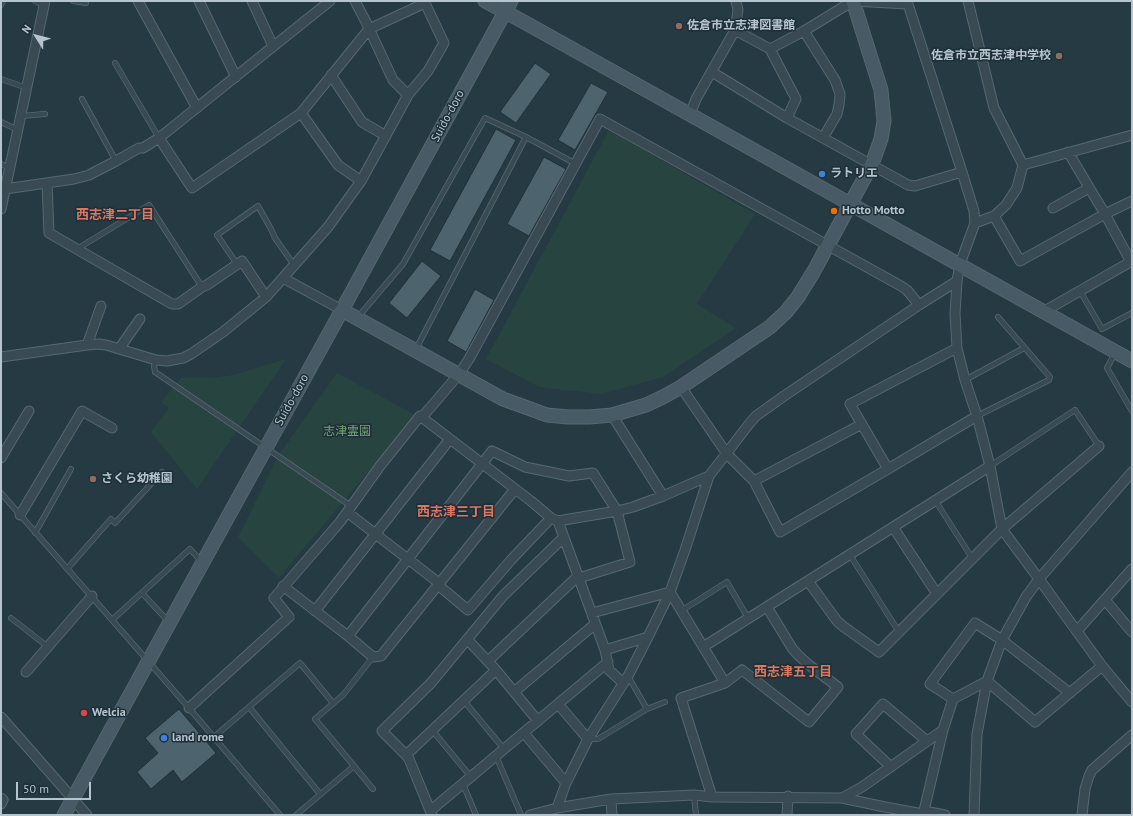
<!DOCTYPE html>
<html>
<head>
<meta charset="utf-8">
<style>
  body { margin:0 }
  #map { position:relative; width:1133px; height:816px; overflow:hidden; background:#253a43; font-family:"PT Sans",sans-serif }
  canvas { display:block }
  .frame { position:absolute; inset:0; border:2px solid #b6c5cd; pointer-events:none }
  .north { position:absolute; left:16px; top:16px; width:40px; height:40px; -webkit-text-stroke:3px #1e2f38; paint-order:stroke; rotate:306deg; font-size:11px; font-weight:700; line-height:16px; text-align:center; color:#b6c5cd }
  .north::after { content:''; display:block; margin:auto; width:14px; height:18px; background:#b6c5cd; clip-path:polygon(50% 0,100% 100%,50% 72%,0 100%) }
  .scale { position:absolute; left:16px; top:782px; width:75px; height:18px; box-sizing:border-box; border:2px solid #b6c5cd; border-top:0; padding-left:5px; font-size:12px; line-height:14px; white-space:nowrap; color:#b6c5cd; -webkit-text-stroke:3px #1e2f38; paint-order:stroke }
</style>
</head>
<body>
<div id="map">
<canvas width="1133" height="816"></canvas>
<div class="frame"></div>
<div class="north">N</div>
<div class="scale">50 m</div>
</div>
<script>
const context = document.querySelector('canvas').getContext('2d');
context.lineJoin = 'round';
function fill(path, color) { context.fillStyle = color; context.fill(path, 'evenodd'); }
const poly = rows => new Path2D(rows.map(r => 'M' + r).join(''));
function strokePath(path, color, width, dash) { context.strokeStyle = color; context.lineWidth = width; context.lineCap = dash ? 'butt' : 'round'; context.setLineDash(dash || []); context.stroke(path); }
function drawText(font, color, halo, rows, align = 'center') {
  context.font = font + ' "PT Sans","Noto Sans JP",sans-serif'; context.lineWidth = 3; context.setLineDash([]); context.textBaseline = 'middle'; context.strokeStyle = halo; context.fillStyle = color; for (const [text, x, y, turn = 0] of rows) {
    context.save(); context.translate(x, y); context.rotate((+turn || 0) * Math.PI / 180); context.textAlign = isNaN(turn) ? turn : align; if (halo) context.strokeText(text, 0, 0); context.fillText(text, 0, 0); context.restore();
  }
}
fill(poly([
  [609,130,755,214,697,304,736,328,663,377,601,394,539,387,486,359],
  [286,359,197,489,151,432,169,408,161,402,181,378,209,378,233,375],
  [337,373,416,415,279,578,238,537,278,456]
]), '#274440');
const building = poly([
  [535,63,551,74,516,123,500,112,535,63],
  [591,83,608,92,575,150,558,140,591,83],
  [496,129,516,140,450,261,430,250,496,129],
  [544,157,566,169,529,236,507,224,544,157],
  [422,261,441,276,407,318,389,303,422,261],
  [475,289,494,300,466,352,447,341,475,289],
  [179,709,216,753,182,782,173,770,151,789,137,772,158,753,145,738,179,709]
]);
fill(building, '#4d646f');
strokePath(building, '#20313a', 1);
const lane = poly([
  [35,1,44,6],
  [73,1,86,3],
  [1,5,3,1],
  [115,63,159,138],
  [1,79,27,88],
  [82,99,116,161],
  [21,116,45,114],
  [1,122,18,130],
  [1,164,10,168],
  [77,249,149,205,202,287],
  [237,264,217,235,258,206,271,229,275,238,294,265],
  [1080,291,1102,329,1132,313],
  [358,317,403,264,485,118,526,137],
  [416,349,526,137,576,164],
  [1115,353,1107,368,1132,411],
  [156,360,154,366,155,372,351,506],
  [965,380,1024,348],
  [977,416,1049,380,1050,377,998,317],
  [990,466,1075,410,1099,446],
  [1,493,189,708,280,815],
  [935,500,972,558],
  [35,533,71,469],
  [850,555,899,632],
  [67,569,111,519,115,523,162,472],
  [142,593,168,621],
  [681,611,727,582,748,618],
  [11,618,48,647],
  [112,620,190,549,202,562],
  [628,676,647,709],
  [464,701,504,749],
  [249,707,320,794],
  [432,730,471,777],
  [214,737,300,663,333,703],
  [588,739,598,739,647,709,665,702],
  [496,756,521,815],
  [463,784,476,815],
  [373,789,315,719,343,695,373,657],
  [694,795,696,815],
  [296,815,354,766]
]);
const street = poly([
  [138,1,197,108],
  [199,1,236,77],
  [252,1,273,46],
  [355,1,366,22,393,80,408,95],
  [907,1,962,172,974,211,975,223],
  [968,1,994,108,1023,165,1017,188,1006,205,994,216,975,223,960,264,957,281,955,314,957,348,965,380,977,416,990,466,1002,529,1039,579,1102,666,1132,702],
  [735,30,770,49,804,31,853,1,908,4],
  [804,31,835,80,840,94,839,105,837,114,823,138],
  [770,49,796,99,787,118],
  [712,72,787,118,908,185,915,186,962,172],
  [331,75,362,122,386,136],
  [301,113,338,165,361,181],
  [690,115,696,99,735,30,738,10,736,1],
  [1068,152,1105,214,1131,262],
  [1023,165,1132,135],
  [47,183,49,233,172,304,178,304,202,287,207,285,242,261,266,297],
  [5,189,74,179,89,175,116,161,139,148,143,148,159,138,330,1],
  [1053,208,1089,188],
  [1,209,45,1],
  [994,216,1020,261,1105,214,1132,201],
  [283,278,342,310],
  [1043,312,1132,261],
  [87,345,99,344,106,345,156,360,167,361,183,358,191,354,223,332,266,297,328,227,361,181,408,95,428,71,444,43,425,3,369,29,301,113,192,188,159,138],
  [119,349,140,319],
  [1,357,87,345,101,306],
  [681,387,727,454,754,481,780,532,888,469,977,416],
  [612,415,663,496],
  [420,416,531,501,551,518,558,521,617,511,633,507,663,496,709,476],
  [1,458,29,411],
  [888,469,850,404,957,348],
  [754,481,862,424],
  [347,512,439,583],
  [20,515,82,411,112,428],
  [558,521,605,650,609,670,623,683],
  [893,527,937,594],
  [808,581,837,621,844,627,879,652,1002,529,1099,446],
  [438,585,468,610,511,560,551,518],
  [283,586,348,636,373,657,381,656,515,489],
  [1105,600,1132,632],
  [315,611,450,439],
  [592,613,670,592,725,683],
  [1077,631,1132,569],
  [348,636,492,451,525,467,569,476,593,473,617,511,630,562,579,578],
  [467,639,496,670,538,721],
  [703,647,990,466],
  [605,650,648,637],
  [488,661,578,576],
  [26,672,92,596],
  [514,692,595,624],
  [953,699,930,684,975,623,1002,640,1070,693],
  [558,704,588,739],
  [189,708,289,617,274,598,340,522,380,466,420,416,424,415,459,374,469,359,600,119,901,286,907,290,919,305],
  [1,717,87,815],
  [524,733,566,783],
  [406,755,496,670],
  [891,767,856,734,883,704,927,741],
  [712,797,681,698,725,683,742,670,809,722,838,687,809,665,798,655,792,648,767,607],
  [1,798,3,800,1,804],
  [842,798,862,787,943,730,953,699,987,681,1035,722,1102,666],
  [611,799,612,815],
  [557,808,566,783,588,739,628,676,648,637,670,592,685,550,709,476,749,424,756,416,784,396,919,305,957,281],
  [430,811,608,662],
  [924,811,945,815],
  [432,815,409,759,406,755,382,731,431,683,503,596,564,537],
  [530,815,557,808,611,799,694,795,712,797,842,798,885,807,923,814],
  [787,815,788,796],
  [923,815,943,730],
  [974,815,977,734,987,681,1002,640,1026,597,1039,579,1132,472],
  [1082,815,1085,789,1089,776,1092,770,1132,735]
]);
const secondary = poly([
  [485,1,524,22,1132,361],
  [342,310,503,399,547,415,568,417,589,417,612,415,646,405,663,397,681,387,770,327,786,312,798,297,814,271,872,164,881,139,884,121,881,90,853,1],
  [64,815,170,622,342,310,511,1]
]);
strokePath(lane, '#576870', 6);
strokePath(street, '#576870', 11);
strokePath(secondary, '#576870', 15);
strokePath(lane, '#394a53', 4.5);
strokePath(street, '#394a53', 9);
strokePath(secondary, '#475a66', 13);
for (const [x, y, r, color] of [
  [679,26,4,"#8d6e63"],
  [1059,56,4,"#8d6e63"],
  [822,174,4,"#3f7fe0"],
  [834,211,4,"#e8710a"],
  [93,479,4,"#8d6e63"],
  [84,713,4,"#e0444e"],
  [164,738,4,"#3f7fe0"]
]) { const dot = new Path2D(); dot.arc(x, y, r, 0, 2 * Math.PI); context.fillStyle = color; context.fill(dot); strokePath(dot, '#1e2f38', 1.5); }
drawText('bold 12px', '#b6c5cd', '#1e2f38', [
  ["佐倉市立志津図書館",687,26],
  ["佐倉市立西志津中学校",1051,56,"right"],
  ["ラトリエ",830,174],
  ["Hotto Motto",842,211],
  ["さくら幼稚園",101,479],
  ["Welcia",92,713],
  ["land rome",172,738]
], 'left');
drawText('12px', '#b6c5cd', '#1e2f38', [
  ["Suido-doro",448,116,-62],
  ["Suido-doro",292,400,-61]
]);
drawText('12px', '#74a473', '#1e2f38', [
  ["志津霊園",347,432]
]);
drawText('bold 13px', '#dd7761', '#1e2f38', [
  ["西志津二丁目",115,215],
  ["西志津三丁目",456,512],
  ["西志津五丁目",793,672]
]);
</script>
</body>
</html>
